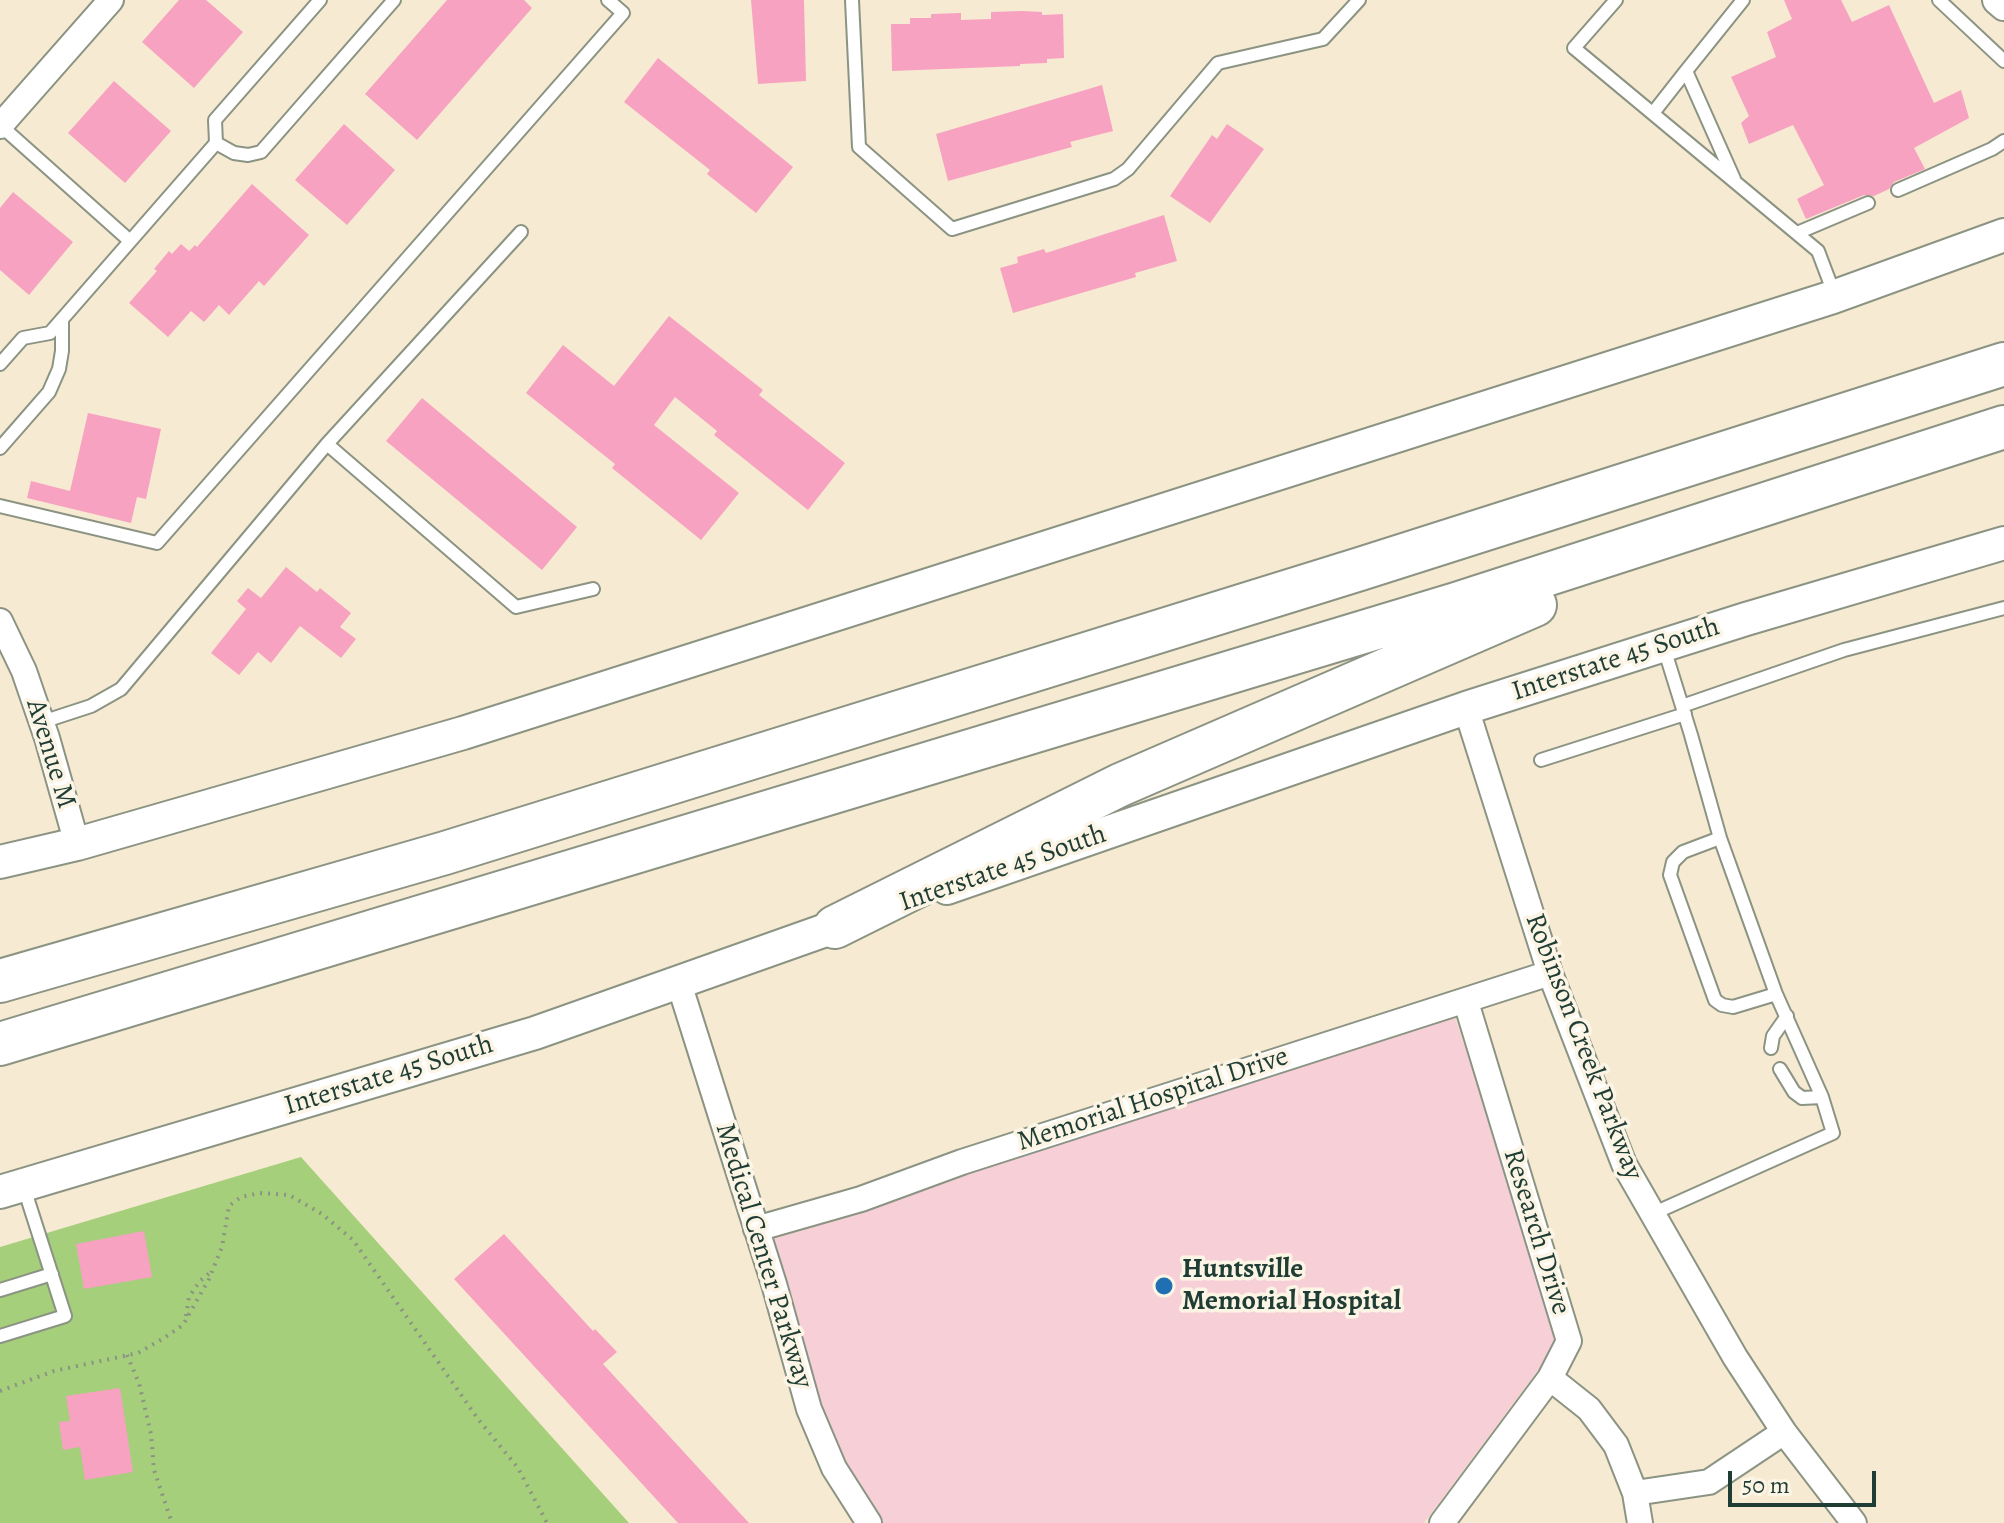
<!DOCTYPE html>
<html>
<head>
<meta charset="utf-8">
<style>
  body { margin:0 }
  #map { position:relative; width:2004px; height:1523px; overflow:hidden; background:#f7ead2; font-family:Alegreya,serif }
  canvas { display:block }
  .scale { position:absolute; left:1728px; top:1471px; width:148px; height:36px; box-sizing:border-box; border:4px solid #1f3d34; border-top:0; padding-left:10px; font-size:24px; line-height:28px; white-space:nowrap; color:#1f3d34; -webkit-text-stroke:6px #fcf5e5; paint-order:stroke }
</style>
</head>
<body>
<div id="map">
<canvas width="2004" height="1523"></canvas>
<div class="scale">50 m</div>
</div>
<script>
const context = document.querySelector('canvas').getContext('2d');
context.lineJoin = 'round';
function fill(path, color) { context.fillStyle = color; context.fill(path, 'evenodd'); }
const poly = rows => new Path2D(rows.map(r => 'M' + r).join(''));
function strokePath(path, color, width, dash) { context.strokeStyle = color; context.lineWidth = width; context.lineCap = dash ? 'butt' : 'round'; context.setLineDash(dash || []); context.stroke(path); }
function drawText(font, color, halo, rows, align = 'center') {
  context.font = font + ' Alegreya,serif'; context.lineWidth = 7; context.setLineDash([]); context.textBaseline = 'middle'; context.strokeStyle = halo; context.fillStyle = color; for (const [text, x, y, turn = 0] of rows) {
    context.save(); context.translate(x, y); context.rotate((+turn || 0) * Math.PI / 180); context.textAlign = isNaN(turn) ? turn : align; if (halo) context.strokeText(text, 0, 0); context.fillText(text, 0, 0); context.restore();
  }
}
fill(poly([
  [1455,1017,1562,1338,1424,1523,882,1523,861,1496,822,1417,768,1233]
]), '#f6cfd7');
fill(poly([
  [301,1157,629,1523,0,1523,0,1247]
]), '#a5cf7b');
fill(poly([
  [179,0,206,0,243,32,194,88,142,42],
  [447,0,524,0,532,8,417,140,365,94],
  [751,0,804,0,806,81,758,84],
  [1784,0,1841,0,1852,22,1889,5,1934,103,1961,90,1969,118,1914,148,1925,169,1894,182,1889,189,1874,196,1864,195,1806,219,1797,199,1824,185,1793,125,1749,144,1741,123,1749,116,1731,77,1776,57,1767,32,1792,19],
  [1022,11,1042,12,1042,15,1063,14,1064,58,1047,59,1047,63,1020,64,1020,66,892,71,891,24,910,24,910,18,931,18,931,14,961,13,961,20,991,19,991,12],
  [658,58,793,167,756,213,707,174,710,170,624,102],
  [114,81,171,131,125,183,68,133],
  [1102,85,1113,131,1070,142,1072,147,948,181,936,134],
  [344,124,395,170,347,225,295,180],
  [1227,124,1264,149,1210,223,1170,196,1212,135,1217,139],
  [252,184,309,235,264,286,259,281,229,315,219,305,204,322,191,311,168,337,129,303,157,271,154,269,169,251,172,254,181,244,189,251,195,245,197,247],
  [13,192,73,242,29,295,0,270,0,208],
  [1164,215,1177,261,1135,273,1136,277,1013,313,1000,268,1018,263,1017,257,1044,249,1046,253],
  [669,316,763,390,759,395,845,463,808,510,714,435,717,431,675,397,654,425,739,493,701,540,612,468,615,464,526,393,563,345,614,386],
  [422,398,577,527,542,570,386,441],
  [88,413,161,429,146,499,137,497,131,523,27,498,31,481,70,491],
  [286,567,317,592,320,588,351,613,340,627,356,639,341,658,300,626,271,663,258,652,239,675,211,653,246,609,237,601,248,588,261,598],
  [144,1231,152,1277,84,1289,76,1244],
  [504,1234,593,1331,595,1329,617,1352,603,1364,749,1523,678,1523,454,1279],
  [120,1388,133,1472,85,1480,80,1447,63,1450,59,1422,70,1421,66,1396]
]), '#f7a2c1');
const service = poly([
  [320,0,215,120,216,143,234,153,248,155,261,152,394,0],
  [852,0,859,147,952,229,1114,179,1128,169,1218,63,1323,39,1359,0],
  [1616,0,1574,48,1818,251,1835,296],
  [1939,0,2004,61],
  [1653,113,1686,71],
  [0,125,130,241],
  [1734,179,1686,71,1743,0],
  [1898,190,1992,149,2004,141],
  [1797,233,1868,203],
  [0,364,23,338,50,333,216,143],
  [327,444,516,607,593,589],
  [0,448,49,392,59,369,62,351,62,319],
  [0,506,157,543,623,13,608,0],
  [1664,648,1691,735,1720,838,1776,994,1733,1007,1722,1005,1715,1000,1670,875,1673,862,1683,852,1720,838],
  [1682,706,1844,650,2004,608],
  [42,722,91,706,121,689,327,444,521,232],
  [1541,760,1685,714],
  [1771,1048,1773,1036,1787,1016],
  [1780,1069,1794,1092,1802,1098,1822,1097],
  [1652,1214,1833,1133,1822,1097,1776,994],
  [0,1290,52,1274],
  [0,1336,65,1316,24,1188]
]);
const minor = poly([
  [0,126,111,0],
  [0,621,24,671,47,738,77,844],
  [1466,708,1550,973,1624,1164,1735,1357,1784,1432,1854,1523],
  [678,980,774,1284,809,1409,834,1468,869,1523],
  [756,1229,861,1199,962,1162,1550,973],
  [1550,1378,1589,1409,1616,1445,1635,1493,1640,1523],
  [1635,1493,1709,1482,1784,1432],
  [1442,1523,1550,1378,1569,1341,1466,1002]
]);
const tertiary = poly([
  [1997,0,2004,6]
]);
const secondary = poly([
  [0,862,77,844,463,733,1833,297,2004,235],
  [947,888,1466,708,1746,619,2004,543],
  [0,1192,535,1033,854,920]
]);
const motorway = poly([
  [835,927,1120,785,1535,605],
  [0,981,445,853,1360,569,2004,364],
  [0,1044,1456,604,2004,427]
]);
strokePath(service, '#8b9483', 16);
strokePath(minor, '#8b9483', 28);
strokePath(tertiary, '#8b9483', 32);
strokePath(secondary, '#8b9483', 36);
strokePath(motorway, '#8b9483', 46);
strokePath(poly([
  [186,1316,189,1297,200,1281,212,1271],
  [127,1355,139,1383,151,1434,154,1470,172,1523],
  [0,1391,54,1371,138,1353,164,1338,183,1325,209,1279,222,1247,229,1206,241,1197,260,1193,289,1195,322,1214,353,1240,478,1419,518,1468,547,1523]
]), '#8b9483', 4, [2, 6]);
strokePath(service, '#fff', 12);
strokePath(minor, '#fff', 24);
strokePath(tertiary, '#fff', 28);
strokePath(secondary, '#fff', 32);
strokePath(motorway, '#fff', 42);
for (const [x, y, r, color] of [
  [1164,1286,10,"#1f6fb2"]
]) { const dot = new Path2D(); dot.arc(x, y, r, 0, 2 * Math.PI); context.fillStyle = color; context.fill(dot); strokePath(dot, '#fcf5e5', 3); }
drawText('28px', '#1f3d34', '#fcf5e5', [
  ["Interstate 45 South",1616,660,-18],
  ["Avenue M",50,754,73],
  ["Interstate 45 South",1003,869,-19],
  ["Robinson Creek Parkway",1583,1047,69],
  ["Interstate 45 South",389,1076,-17],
  ["Memorial Hospital Drive",1153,1100,-18],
  ["Research Drive",1536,1232,73],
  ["Medical Center Parkway",763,1256,73]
]);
drawText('bold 28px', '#1f3d34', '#fcf5e5', [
  ["Huntsville",1182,1270],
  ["Memorial Hospital",1182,1302]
], 'left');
</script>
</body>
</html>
